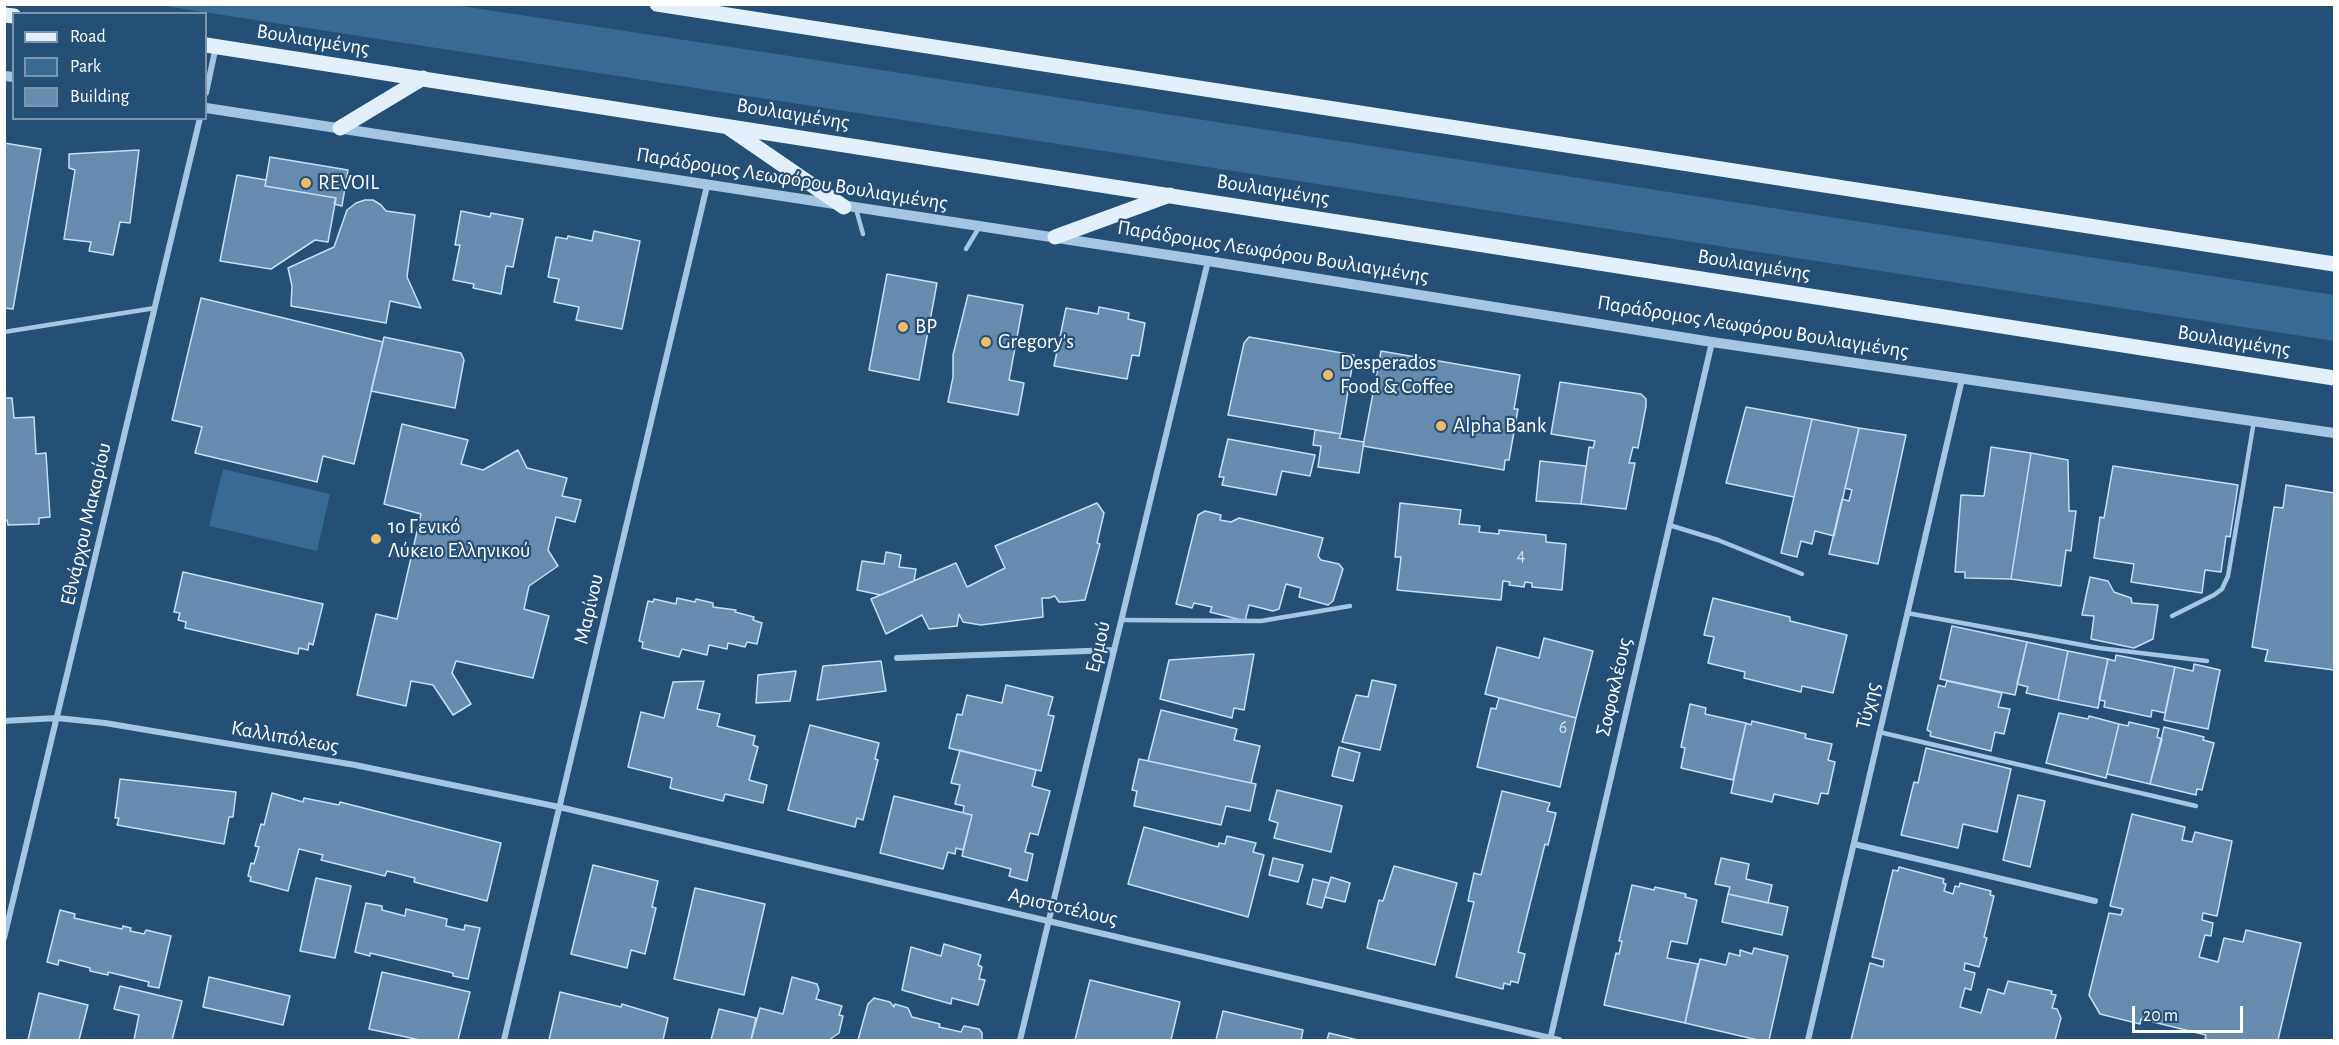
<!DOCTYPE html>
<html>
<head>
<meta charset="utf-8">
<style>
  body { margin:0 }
  #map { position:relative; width:2339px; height:1045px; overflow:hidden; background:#244f77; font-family:"Alegreya Sans",sans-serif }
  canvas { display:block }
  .frame { position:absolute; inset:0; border:6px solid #fff; pointer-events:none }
  .legend { position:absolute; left:12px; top:12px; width:195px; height:108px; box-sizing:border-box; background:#244f77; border:2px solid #7c95ad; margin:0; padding:8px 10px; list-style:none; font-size:18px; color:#fff }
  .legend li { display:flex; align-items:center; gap:12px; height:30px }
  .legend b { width:30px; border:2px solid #7c95ad }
  .scale { position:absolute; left:2132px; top:1006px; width:111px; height:27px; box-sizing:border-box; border:3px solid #fff; border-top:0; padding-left:8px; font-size:18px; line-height:21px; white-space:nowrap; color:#fff; -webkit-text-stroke:4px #244f77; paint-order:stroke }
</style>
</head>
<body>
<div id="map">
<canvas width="2339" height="1045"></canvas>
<div class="frame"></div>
<ul class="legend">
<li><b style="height:8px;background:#e4effc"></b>Road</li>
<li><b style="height:16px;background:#376a95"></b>Park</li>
<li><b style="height:16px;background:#658bae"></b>Building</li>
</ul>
<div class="scale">20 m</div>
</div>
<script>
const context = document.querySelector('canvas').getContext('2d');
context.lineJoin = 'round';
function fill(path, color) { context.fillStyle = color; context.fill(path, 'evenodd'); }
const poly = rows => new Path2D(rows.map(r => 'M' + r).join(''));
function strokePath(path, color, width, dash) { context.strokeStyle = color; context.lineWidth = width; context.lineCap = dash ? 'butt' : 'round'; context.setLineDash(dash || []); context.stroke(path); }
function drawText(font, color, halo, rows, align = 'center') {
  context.font = font + ' "Alegreya Sans",sans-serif'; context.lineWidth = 4.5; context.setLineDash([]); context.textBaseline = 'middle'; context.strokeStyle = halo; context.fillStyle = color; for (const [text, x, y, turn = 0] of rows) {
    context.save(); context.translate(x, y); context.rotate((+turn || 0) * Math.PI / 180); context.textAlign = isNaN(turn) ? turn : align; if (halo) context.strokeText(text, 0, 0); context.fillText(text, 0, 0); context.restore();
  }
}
fill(poly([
  [158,5,455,5,855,66,2334,295,2334,341],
  [223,469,330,494,317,551,209,526]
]), '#376a95');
const building = poly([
  [4,143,41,149,13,309,4,308,4,143],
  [139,150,130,223,120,222,113,255,89,251,91,242,64,239,75,170,69,168,69,154,139,150],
  [270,157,348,170,342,206,334,204,336,198,265,186,270,157],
  [237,175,266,180,265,186,336,198,328,242,315,240,271,269,220,261,237,175],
  [365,200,373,200,381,205,386,211,415,215,407,277,421,308,390,301,386,323,291,306,292,286,288,268,334,247,347,210,356,203,365,200],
  [461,211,490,217,491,213,523,219,513,267,506,266,501,294,473,288,474,284,453,280,460,245,455,245,461,211],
  [594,231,640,241,622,329,576,320,579,307,554,302,559,279,548,277,556,237,567,239,568,236,592,241,594,231],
  [887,274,937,283,919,380,869,370,887,274],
  [968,295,1023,305,1009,380,1024,383,1018,415,948,402,953,377,953,355,968,295],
  [201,298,383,342,354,464,323,456,317,482,195,453,202,427,172,420,201,298],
  [1099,307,1129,313,1128,319,1145,323,1139,356,1132,355,1127,379,1054,366,1066,308,1098,314,1099,307],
  [384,337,461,353,464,360,455,408,371,391,384,337],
  [1249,337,1354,355,1341,434,1228,415,1244,343,1249,337],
  [1381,351,1520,375,1514,409,1518,409,1509,460,1505,460,1504,470,1363,446,1381,351],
  [1560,382,1641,394,1646,399,1646,406,1638,448,1633,447,1629,463,1635,463,1626,509,1581,504,1589,447,1593,448,1595,441,1551,434,1560,382],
  [4,398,12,398,14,418,34,417,36,454,46,453,50,517,39,518,39,524,8,525,7,520,4,520,4,398],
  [1746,407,1812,419,1794,497,1726,483,1746,407],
  [1812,419,1859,428,1834,536,1815,531,1812,544,1801,541,1797,557,1781,553,1812,419],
  [402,424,468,440,461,464,483,470,518,450,527,468,567,478,562,496,581,500,575,522,556,517,548,550,558,566,529,586,524,609,549,616,533,678,456,661,452,673,471,704,453,715,433,685,411,681,406,706,357,695,376,614,397,619,421,514,384,504,402,424],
  [1859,428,1906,435,1878,564,1829,554,1842,499,1849,501,1852,490,1845,488,1859,428],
  [1315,430,1341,434,1339,438,1364,442,1359,473,1318,467,1321,446,1313,445,1315,430],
  [1228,439,1315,455,1310,476,1282,471,1276,495,1222,485,1224,477,1219,477,1228,439],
  [1991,447,2031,453,2011,579,1965,578,1965,572,1955,572,1961,495,1984,496,1991,447],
  [2031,453,2068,460,2069,511,2076,511,2071,551,2066,550,2061,586,2011,579,2031,453],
  [1540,461,1586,466,1581,504,1536,501,1540,461],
  [2113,466,2238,485,2230,537,2226,536,2221,572,2205,570,2202,593,2131,582,2134,564,2094,558,2100,517,2104,518,2113,466],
  [2286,485,2334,493,2334,670,2265,661,2268,650,2252,647,2274,507,2283,508,2286,485],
  [1097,503,1104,513,1097,543,1100,544,1085,600,1064,602,1059,602,1055,596,1049,598,1042,598,1043,617,981,625,963,622,959,614,957,626,929,629,922,615,886,634,871,599,956,563,967,587,1005,568,995,546,1097,503],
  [1400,503,1461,510,1459,524,1480,526,1479,532,1499,534,1499,530,1546,535,1546,542,1566,544,1562,590,1532,587,1532,583,1525,582,1524,587,1509,585,1510,582,1503,581,1501,600,1397,590,1401,557,1395,557,1400,503],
  [1205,511,1221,515,1220,520,1231,522,1239,518,1323,538,1318,556,1321,560,1339,564,1343,569,1333,601,1328,605,1299,597,1301,588,1286,584,1279,609,1273,611,1249,605,1245,621,1210,612,1212,607,1194,603,1192,608,1176,604,1198,515,1205,511],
  [886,552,901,555,899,567,916,569,914,581,881,595,857,590,862,561,884,564,886,552],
  [183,572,323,604,313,645,309,643,308,650,299,648,298,654,185,628,186,622,178,620,180,613,174,612,183,572],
  [2090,577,2108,581,2114,592,2131,598,2132,603,2158,605,2153,639,2134,648,2091,639,2094,616,2082,615,2090,577],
  [677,598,695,602,696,599,713,603,713,607,736,610,735,612,754,617,753,620,762,623,757,644,747,642,745,647,728,643,727,649,709,645,707,655,682,649,679,657,642,648,643,642,639,641,648,601,653,602,654,599,676,604,677,598],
  [1713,598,1790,617,1790,621,1847,635,1833,693,1802,686,1801,692,1744,678,1745,672,1708,663,1714,637,1704,635,1713,598],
  [1952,626,2027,642,2015,695,1940,679,1952,626],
  [1544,638,1593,651,1576,718,1485,694,1497,647,1539,658,1544,638],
  [2027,642,2068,651,2058,700,2026,693,2028,687,2017,684,2027,642],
  [2068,651,2108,659,2098,708,2058,700,2068,651],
  [1254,654,1244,710,1234,708,1232,718,1160,699,1169,660,1254,654],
  [2116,655,2175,667,2165,713,2152,710,2151,717,2104,707,2105,701,2099,700,2108,659,2115,661,2116,655],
  [881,661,886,691,817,700,823,666,881,661],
  [2194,664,2220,670,2208,729,2164,720,2175,667,2193,671,2194,664],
  [796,671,790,701,756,703,758,675,796,671],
  [1372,680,1396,685,1380,750,1342,742,1356,695,1368,697,1372,680],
  [704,681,697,709,720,714,717,726,755,736,753,745,758,747,749,780,767,785,763,803,725,794,723,801,670,788,672,778,628,767,641,712,664,718,673,682,704,681],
  [1947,681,2002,693,1998,707,2010,709,2004,734,1995,732,1991,751,1930,736,1931,732,1927,730,1938,685,1945,687,1947,681],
  [1006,685,1053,697,1048,715,1054,716,1041,771,949,748,957,714,962,715,967,695,1002,703,1006,685],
  [1499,698,1576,718,1560,787,1477,767,1491,708,1496,709,1499,698],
  [1690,704,1706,708,1705,714,1746,723,1733,780,1681,768,1685,748,1681,747,1690,704],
  [1161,710,1237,729,1234,740,1260,746,1251,783,1148,761,1161,710],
  [2059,713,2088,719,2089,716,2119,724,2106,778,2046,763,2059,713],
  [1752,721,1806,734,1805,738,1832,744,1828,760,1835,762,1828,794,1821,793,1818,804,1774,794,1772,802,1731,793,1746,723,1751,725,1752,721],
  [2129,722,2159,729,2157,737,2162,739,2150,784,2107,774,2119,724,2128,726,2129,722],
  [810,725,879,743,875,759,878,760,863,820,857,818,855,827,788,810,810,725],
  [2164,727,2204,737,2203,740,2214,743,2202,790,2197,789,2196,795,2150,784,2164,727],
  [1339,747,1360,753,1353,781,1332,776,1339,747],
  [1926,748,2011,769,1997,832,1963,824,1958,848,1901,835,1914,782,1918,783,1926,748],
  [960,750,1036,770,1032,786,1050,791,1038,835,1030,833,1025,852,1033,854,1027,881,1009,876,1011,869,962,856,972,815,963,813,964,806,955,804,960,785,951,783,960,750],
  [1139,759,1256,784,1250,811,1226,806,1221,825,1134,806,1137,791,1132,790,1139,759],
  [120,779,236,792,233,817,229,817,224,844,117,825,119,818,115,818,120,779],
  [1277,790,1342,806,1331,852,1274,838,1278,823,1269,820,1277,790],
  [1502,791,1550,803,1547,811,1556,813,1548,845,1545,844,1518,952,1525,954,1518,983,1511,981,1510,985,1504,983,1503,989,1456,977,1474,902,1468,901,1474,873,1481,875,1502,791],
  [272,793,303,802,304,798,339,805,340,802,501,843,487,901,414,882,415,878,387,871,385,876,321,860,323,855,299,849,288,891,250,881,251,877,248,876,251,863,254,864,259,847,255,846,261,824,264,825,272,793],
  [2018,795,2045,801,2030,867,2003,860,2018,795],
  [894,796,972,815,963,850,956,848,955,854,948,852,943,869,880,853,894,796],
  [2132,814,2185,827,2182,840,2192,842,2195,832,2232,841,2217,916,2203,913,2202,920,2213,923,2211,936,2205,935,2199,957,2218,962,2224,938,2243,942,2246,930,2301,943,2278,1040,2210,1040,2205,1039,2206,1035,2141,1019,2140,1024,2100,1014,2089,995,2109,913,2121,915,2123,909,2110,906,2132,814],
  [1144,827,1218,847,1219,843,1225,844,1227,836,1256,843,1253,852,1264,855,1248,917,1128,884,1144,827],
  [1273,858,1303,865,1298,882,1269,875,1273,858],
  [1721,858,1749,864,1746,879,1772,885,1768,903,1728,894,1730,887,1715,884,1721,858],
  [593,865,658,881,652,907,656,908,645,954,631,950,627,968,571,954,593,865],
  [1394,866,1457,883,1435,965,1367,948,1379,900,1383,901,1394,866],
  [1899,867,1944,879,1943,883,1946,884,1944,891,1953,894,1955,886,1959,887,1960,883,1991,891,1990,895,1994,896,1984,937,1987,938,1979,967,1965,963,1964,970,1975,973,1971,990,1965,988,1960,1007,1981,1013,1988,989,2004,994,2008,981,2052,991,2051,994,2056,995,2052,1008,2057,1009,2061,1018,2055,1040,1851,1040,1870,963,1883,967,1884,960,1872,957,1893,870,1898,871,1899,867],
  [1331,877,1350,883,1345,902,1325,897,1331,877],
  [316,878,351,886,335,958,300,951,316,878],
  [1313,879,1329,883,1322,908,1307,904,1313,879],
  [1632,885,1654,890,1655,887,1686,894,1685,897,1697,900,1687,944,1671,941,1667,958,1698,964,1685,1023,1604,1005,1616,953,1619,954,1622,941,1619,941,1632,885],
  [695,888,765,904,744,995,674,979,695,888],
  [1728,894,1788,907,1782,935,1722,922,1728,894],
  [366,903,382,906,382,910,405,916,406,909,447,919,446,926,464,930,465,925,480,928,468,979,453,976,453,973,370,953,370,956,355,952,366,903],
  [60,910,75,914,74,918,122,929,123,926,131,928,130,931,144,934,146,930,171,936,159,988,148,986,149,982,108,972,108,975,90,971,90,968,59,960,58,965,47,962,60,910],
  [944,944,981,955,978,965,982,967,979,979,985,980,978,1005,952,998,951,1004,902,990,911,947,941,956,944,944],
  [1754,948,1788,956,1769,1040,1758,1040,1685,1023,1700,959,1726,965,1729,953,1740,956,1740,950,1752,954,1754,948],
  [382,972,470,992,458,1040,420,1040,369,1029,382,972],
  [209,977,290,996,283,1025,203,1007,209,977],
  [792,977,817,984,819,990,816,999,842,1006,839,1015,843,1016,839,1033,829,1040,751,1040,760,1008,783,1014,792,977],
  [1090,980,1180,1002,1171,1040,1075,1040,1090,980],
  [120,986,182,1001,172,1040,134,1040,139,1015,114,1009,120,986],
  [560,992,621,1007,622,1004,668,1018,663,1040,549,1040,560,992],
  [39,993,88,1005,79,1040,28,1040,39,993],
  [874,998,890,1002,894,1007,895,1004,908,1008,912,1017,940,1024,939,1027,961,1032,964,1026,979,1029,982,1033,982,1040,858,1040,868,1004,874,998],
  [719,1009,756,1018,751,1040,711,1040,719,1009],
  [1223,1011,1303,1030,1301,1040,1216,1040,1223,1011],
  [1329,1033,1358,1040,1327,1040,1329,1033]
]);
fill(building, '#658bae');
strokePath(building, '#c7dff3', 1.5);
strokePath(poly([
  [856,209,863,234],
  [966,249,980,226],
  [4,332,155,308],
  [1669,525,1718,540,1802,574],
  [1907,613,2099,648,2207,661],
  [2172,616,2214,595,2222,589,2228,576,2254,421],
  [1121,620,1261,621,1350,606],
  [1879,732,2196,806]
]), '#a5c6e3', 4.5);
strokePath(poly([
  [206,93,216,46],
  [897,658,1114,650],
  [4,721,57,718,105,723,355,765,559,807,1559,1040],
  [1854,844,2095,901],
  [4,938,200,118],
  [504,1040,707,186],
  [1020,1040,1208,261],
  [1550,1040,1712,342],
  [1808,1040,1962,379]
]), '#a5c6e3', 6);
strokePath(poly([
  [4,76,14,77],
  [206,108,1208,261,1712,342,2334,433]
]), '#a5c6e3', 10);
strokePath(poly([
  [657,4,2334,264],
  [4,15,14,16],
  [206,45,2334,378],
  [340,128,423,78],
  [729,128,844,207],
  [1055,237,1170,195]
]), '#e4effc', 15);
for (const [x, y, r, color] of [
  [306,183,6,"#edbc69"],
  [903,327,6,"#edbc69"],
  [986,342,6,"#edbc69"],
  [1328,375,6,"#edbc69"],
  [1441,426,6,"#edbc69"],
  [376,539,6,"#edbc69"]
]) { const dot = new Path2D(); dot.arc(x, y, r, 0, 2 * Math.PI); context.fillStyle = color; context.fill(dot); strokePath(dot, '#244f77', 2); }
drawText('18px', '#d8e2eb', null, [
  ["4",1521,556],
  ["6",1563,728]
]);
drawText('21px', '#fff', '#244f77', [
  ["Βουλιαγμένης",313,40,9],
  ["Βουλιαγμένης",793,114,9],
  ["Παράδρομος Λεωφόρου Βουλιαγμένης",792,179,9],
  ["Βουλιαγμένης",1273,190,9],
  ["Παράδρομος Λεωφόρου Βουλιαγμένης",1273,252,9],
  ["Βουλιαγμένης",1754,265,9],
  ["Παράδρομος Λεωφόρου Βουλιαγμένης",1753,327,9],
  ["Βουλιαγμένης",2234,341,9],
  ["Εθνάρχου Μακαρίου",86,524,-77],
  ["Μαρίνου",589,609,-77],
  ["Ερμού",1098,647,-77],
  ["Σοφοκλέους",1614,687,-77],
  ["Τύχης",1868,706,-77],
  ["Καλλιπόλεως",285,737,10],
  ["Αριστοτέλους",1063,907,13]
]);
drawText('21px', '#fff', '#244f77', [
  ["REVOIL",318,183],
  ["BP",915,327],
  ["Gregory's",998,342],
  ["Desperados",1340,363],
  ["Food & Coffee",1340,387],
  ["Alpha Bank",1453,426],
  ["1ο Γενικό",388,527],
  ["Λύκειο Ελληνικού",388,551]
], 'left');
</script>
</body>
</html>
